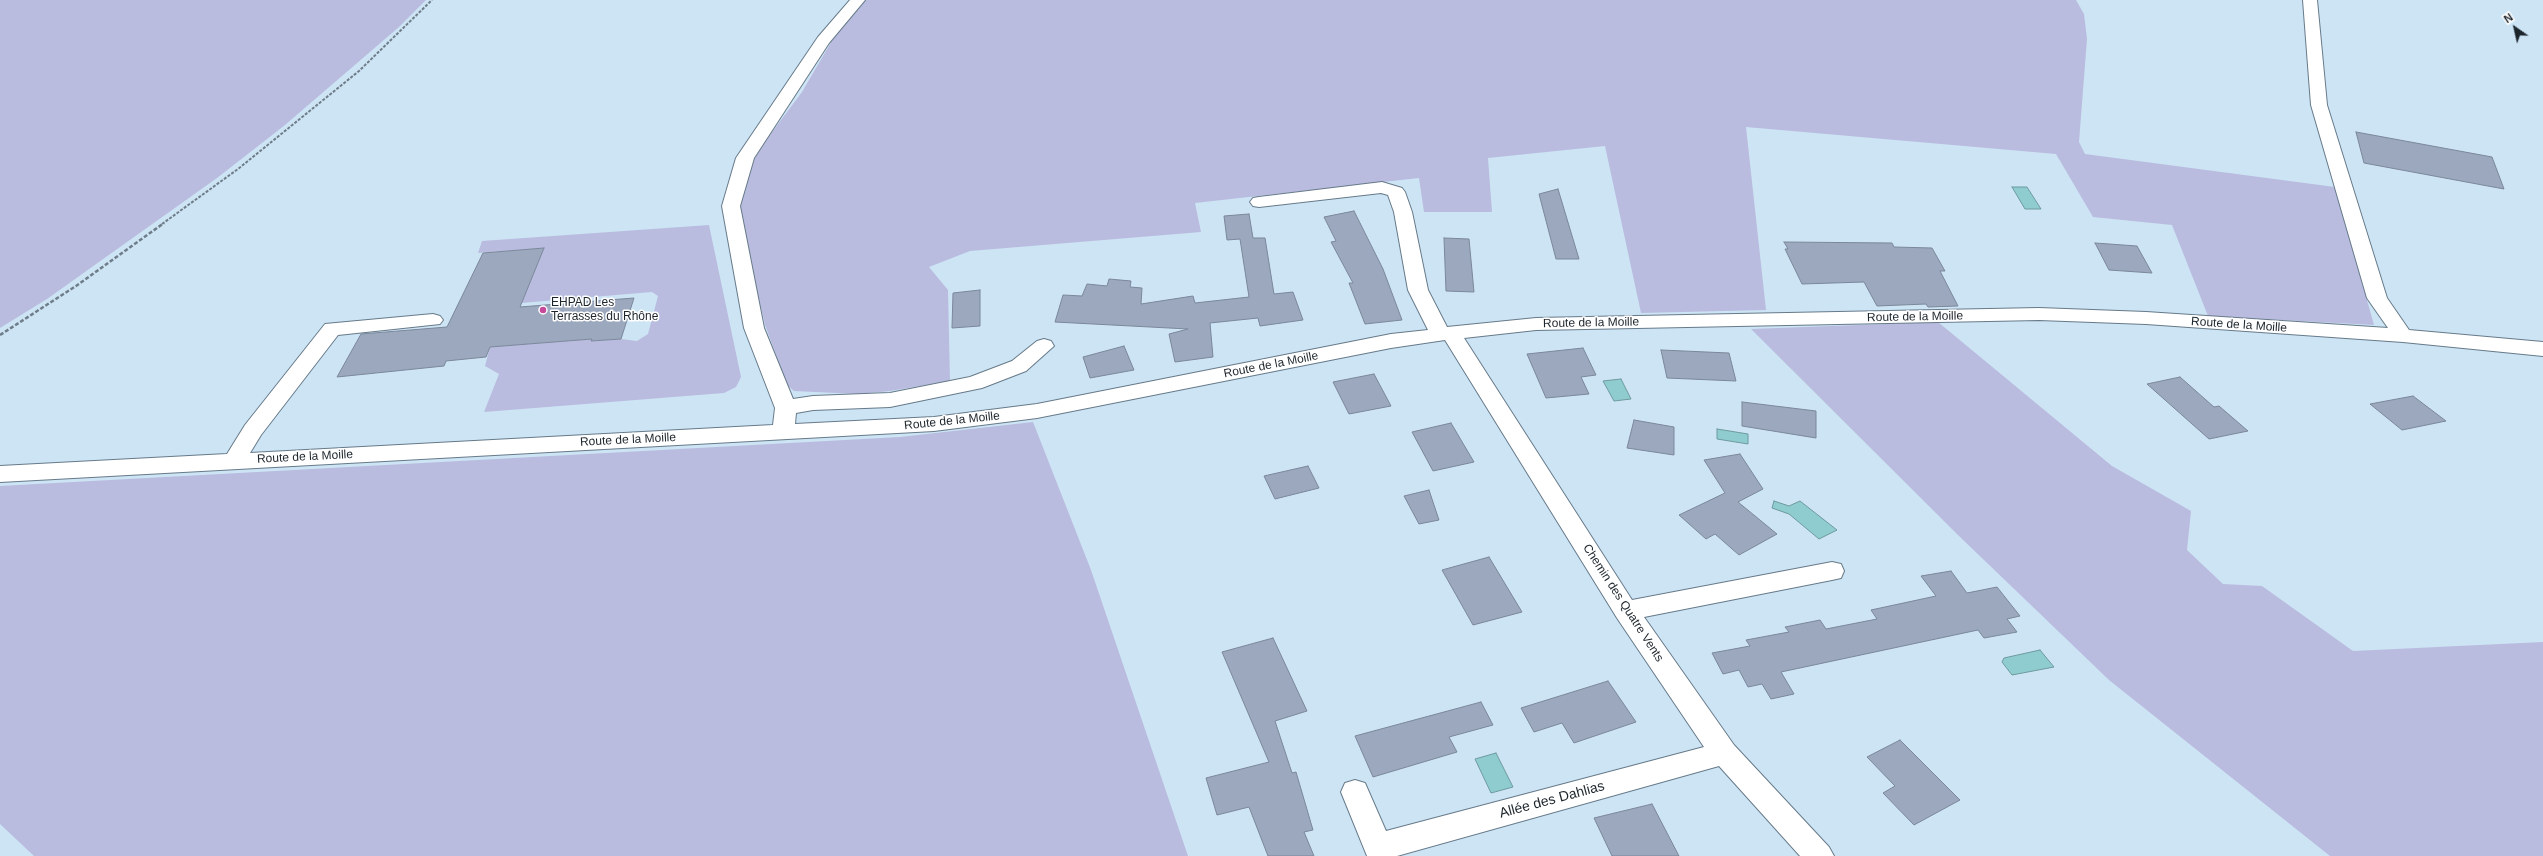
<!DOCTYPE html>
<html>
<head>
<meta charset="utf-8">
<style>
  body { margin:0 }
  #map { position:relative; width:2543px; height:856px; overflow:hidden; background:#cde4f5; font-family:Helvetica,sans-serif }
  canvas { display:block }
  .north { position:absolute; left:2495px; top:8px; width:40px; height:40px; -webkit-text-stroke:3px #fff; paint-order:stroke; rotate:326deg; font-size:11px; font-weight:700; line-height:16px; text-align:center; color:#1d252c }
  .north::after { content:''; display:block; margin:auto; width:14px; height:18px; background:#1d252c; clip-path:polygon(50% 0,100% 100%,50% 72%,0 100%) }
</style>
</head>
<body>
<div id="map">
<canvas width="2543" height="856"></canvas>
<div class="north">N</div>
</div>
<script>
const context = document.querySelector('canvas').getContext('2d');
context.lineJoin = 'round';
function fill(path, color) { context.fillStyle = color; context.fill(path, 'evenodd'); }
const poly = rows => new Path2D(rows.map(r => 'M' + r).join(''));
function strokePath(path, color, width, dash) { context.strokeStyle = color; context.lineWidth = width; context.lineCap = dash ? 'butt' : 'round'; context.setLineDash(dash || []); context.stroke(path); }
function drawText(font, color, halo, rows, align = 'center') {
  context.font = font + ' Helvetica,sans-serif'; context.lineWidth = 3; context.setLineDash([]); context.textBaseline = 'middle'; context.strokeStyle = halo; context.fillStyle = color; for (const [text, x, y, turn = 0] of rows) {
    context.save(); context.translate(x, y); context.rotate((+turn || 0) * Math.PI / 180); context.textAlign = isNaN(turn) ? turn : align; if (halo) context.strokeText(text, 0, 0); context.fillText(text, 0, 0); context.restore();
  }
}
fill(poly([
  [0,0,426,0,399,27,285,125,217,178,47,299,0,328],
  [866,0,2076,0,2084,14,2087,39,2079,142,2085,154,2335,187,2374,325,2208,316,2172,225,2093,217,2056,154,1746,127,1766,310,1641,313,1605,146,1488,158,1492,212,1424,212,1419,178,1195,203,1201,232,970,251,929,267,948,290,950,381,890,391,858,394,794,391,787,385,765,325,744,237,739,210,740,185,751,160,802,92,834,37],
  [709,225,741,377,736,387,724,393,484,412,499,374,485,366,490,347,592,339,591,341,621,339,637,341,648,334,658,296,652,292,521,303,544,248,478,253,482,241],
  [1938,322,2112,466,2191,511,2187,550,2223,584,2262,586,2353,651,2543,642,2543,856,2330,856,2109,680,1959,536,1751,329],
  [1033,422,1091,570,1188,856,34,856,0,824,0,486,900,437]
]), '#b9bcde');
const water = poly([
  [2012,187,2027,187,2041,209,2025,209,2012,187],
  [1621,379,1631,399,1614,401,1603,381,1621,379],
  [1717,429,1748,434,1748,444,1717,439,1717,429],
  [1774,501,1789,506,1800,501,1837,530,1819,539,1789,514,1772,508,1774,501],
  [2040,650,2054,667,2012,675,2002,662,2004,658,2040,650],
  [1496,753,1513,787,1491,793,1475,759,1496,753]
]);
fill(water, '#8fcccf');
strokePath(water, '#6d9a9e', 1);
const building = poly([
  [2356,132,2492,157,2504,189,2364,163,2356,132],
  [1558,189,1579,259,1556,259,1539,194,1558,189],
  [1354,211,1383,269,1402,320,1365,324,1349,283,1353,283,1331,242,1336,241,1324,217,1354,211],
  [1249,214,1253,238,1265,238,1274,294,1293,292,1303,320,1260,326,1258,318,1210,323,1213,357,1175,362,1169,334,1188,329,1055,322,1063,295,1082,296,1087,284,1107,286,1109,279,1131,281,1130,287,1142,288,1141,304,1193,296,1195,303,1249,297,1240,239,1227,240,1224,216,1249,214],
  [1444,238,1469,239,1474,292,1446,291,1444,238],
  [1784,242,1892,243,1894,247,1932,248,1945,271,1940,271,1958,306,1928,307,1926,304,1877,306,1864,282,1802,284,1785,249,1788,249,1784,242],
  [2095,243,2137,246,2152,273,2109,270,2095,243],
  [544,248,520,307,634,298,621,339,591,341,592,339,490,347,486,357,446,361,444,366,337,377,361,334,447,327,483,253,544,248],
  [980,290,980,326,952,328,953,293,980,290],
  [1124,346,1134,370,1090,378,1083,357,1124,346],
  [1583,348,1596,375,1581,377,1589,394,1546,398,1527,354,1583,348],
  [1661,350,1729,353,1736,381,1667,378,1661,350],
  [1374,374,1391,406,1349,414,1333,382,1374,374],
  [2180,377,2214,407,2219,406,2248,431,2209,439,2147,384,2180,377],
  [2413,396,2446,421,2402,430,2370,404,2413,396],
  [1742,402,1816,411,1816,438,1742,426,1742,402],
  [1634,420,1674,427,1674,455,1627,448,1634,420],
  [1451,423,1474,462,1433,471,1412,432,1451,423],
  [1740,454,1763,489,1738,502,1777,534,1739,555,1715,534,1706,539,1679,515,1725,493,1704,460,1740,454],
  [1308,466,1319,488,1275,499,1264,476,1308,466],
  [1429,490,1439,520,1419,524,1404,496,1429,490],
  [1489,557,1522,612,1473,625,1442,570,1489,557],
  [1951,571,1967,593,1997,587,2020,616,2007,619,2017,632,1984,638,1978,630,1781,672,1794,694,1771,699,1762,684,1748,687,1739,670,1723,674,1712,653,1750,646,1746,640,1789,632,1785,627,1820,620,1826,629,1877,619,1871,610,1936,596,1921,576,1951,571],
  [1273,638,1307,711,1275,721,1292,773,1296,772,1313,830,1304,832,1314,856,1268,856,1249,807,1217,815,1206,778,1269,762,1222,652,1273,638],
  [1608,681,1636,722,1574,743,1562,723,1534,732,1521,708,1608,681],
  [1481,702,1493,725,1449,737,1457,752,1373,777,1355,736,1481,702],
  [1900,740,1960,800,1914,825,1883,793,1895,786,1867,757,1900,740],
  [1652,804,1679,856,1612,856,1594,818,1652,804]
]);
fill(building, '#9ba8bd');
strokePath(building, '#7b879b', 1);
const minor = poly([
  [850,0,865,0,829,43,754,158,740,206,764,328,793,399,813,396,890,393,970,377,1012,361,1037,341,1044,339,1051,341,1054,346,1026,371,982,388,890,407,813,410,796,413,795,424,934,417,1037,404,1391,334,1428,330,1408,290,1394,212,1388,195,1381,193,1259,207,1253,206,1250,202,1253,198,1259,197,1382,182,1402,188,1405,192,1412,212,1428,290,1447,327,1536,318,2039,308,2146,312,2388,328,2367,298,2311,105,2303,0,2317,0,2327,105,2387,298,2409,330,2543,342,2543,356,2403,342,2146,324,2039,320,1536,330,1464,338,1632,600,1832,562,1841,564,1844,571,1841,578,1832,580,1644,617,1734,745,1829,847,1834,856,1800,856,1719,766,1397,856,1367,856,1341,792,1345,783,1355,780,1365,783,1386,831,1704,747,1617,618,1445,340,1391,348,1037,418,934,431,0,482,0,466,227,454,245,425,325,324,433,314,440,316,443,320,440,324,338,335,261,435,250,453,773,425,775,408,744,328,722,206,736,158,818,37,850,0]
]);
strokePath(minor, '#667a89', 2);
strokePath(poly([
  [162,224,238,169,359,71,432,0]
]), '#6e7d88', 2, [3, 1.5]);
strokePath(poly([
  [0,335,76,286,164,223]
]), '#6e7d88', 2.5, [4, 2]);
fill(minor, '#fff');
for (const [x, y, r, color] of [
  [543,310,4,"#c54a9c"]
]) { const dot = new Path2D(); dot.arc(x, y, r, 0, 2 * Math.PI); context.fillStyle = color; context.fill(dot); strokePath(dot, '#fff', 1.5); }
drawText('12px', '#1d252c', '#fff', [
  ["EHPAD Les",551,303],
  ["Terrasses du Rhône",551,317]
], 'left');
drawText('12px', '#1d252c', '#fff', [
  ["Route de la Moille",1915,317,-1],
  ["Route de la Moille",1591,323,-1],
  ["Route de la Moille",2239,325,4],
  ["Route de la Moille",1271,365,-11],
  ["Route de la Moille",952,421,-6],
  ["Route de la Moille",628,440,-3],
  ["Route de la Moille",305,457,-3],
  ["Chemin des Quatre Vents",1623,603,57]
]);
drawText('14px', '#1d252c', '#fff', [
  ["Allée des Dahlias",1552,800,-15]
]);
</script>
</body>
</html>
